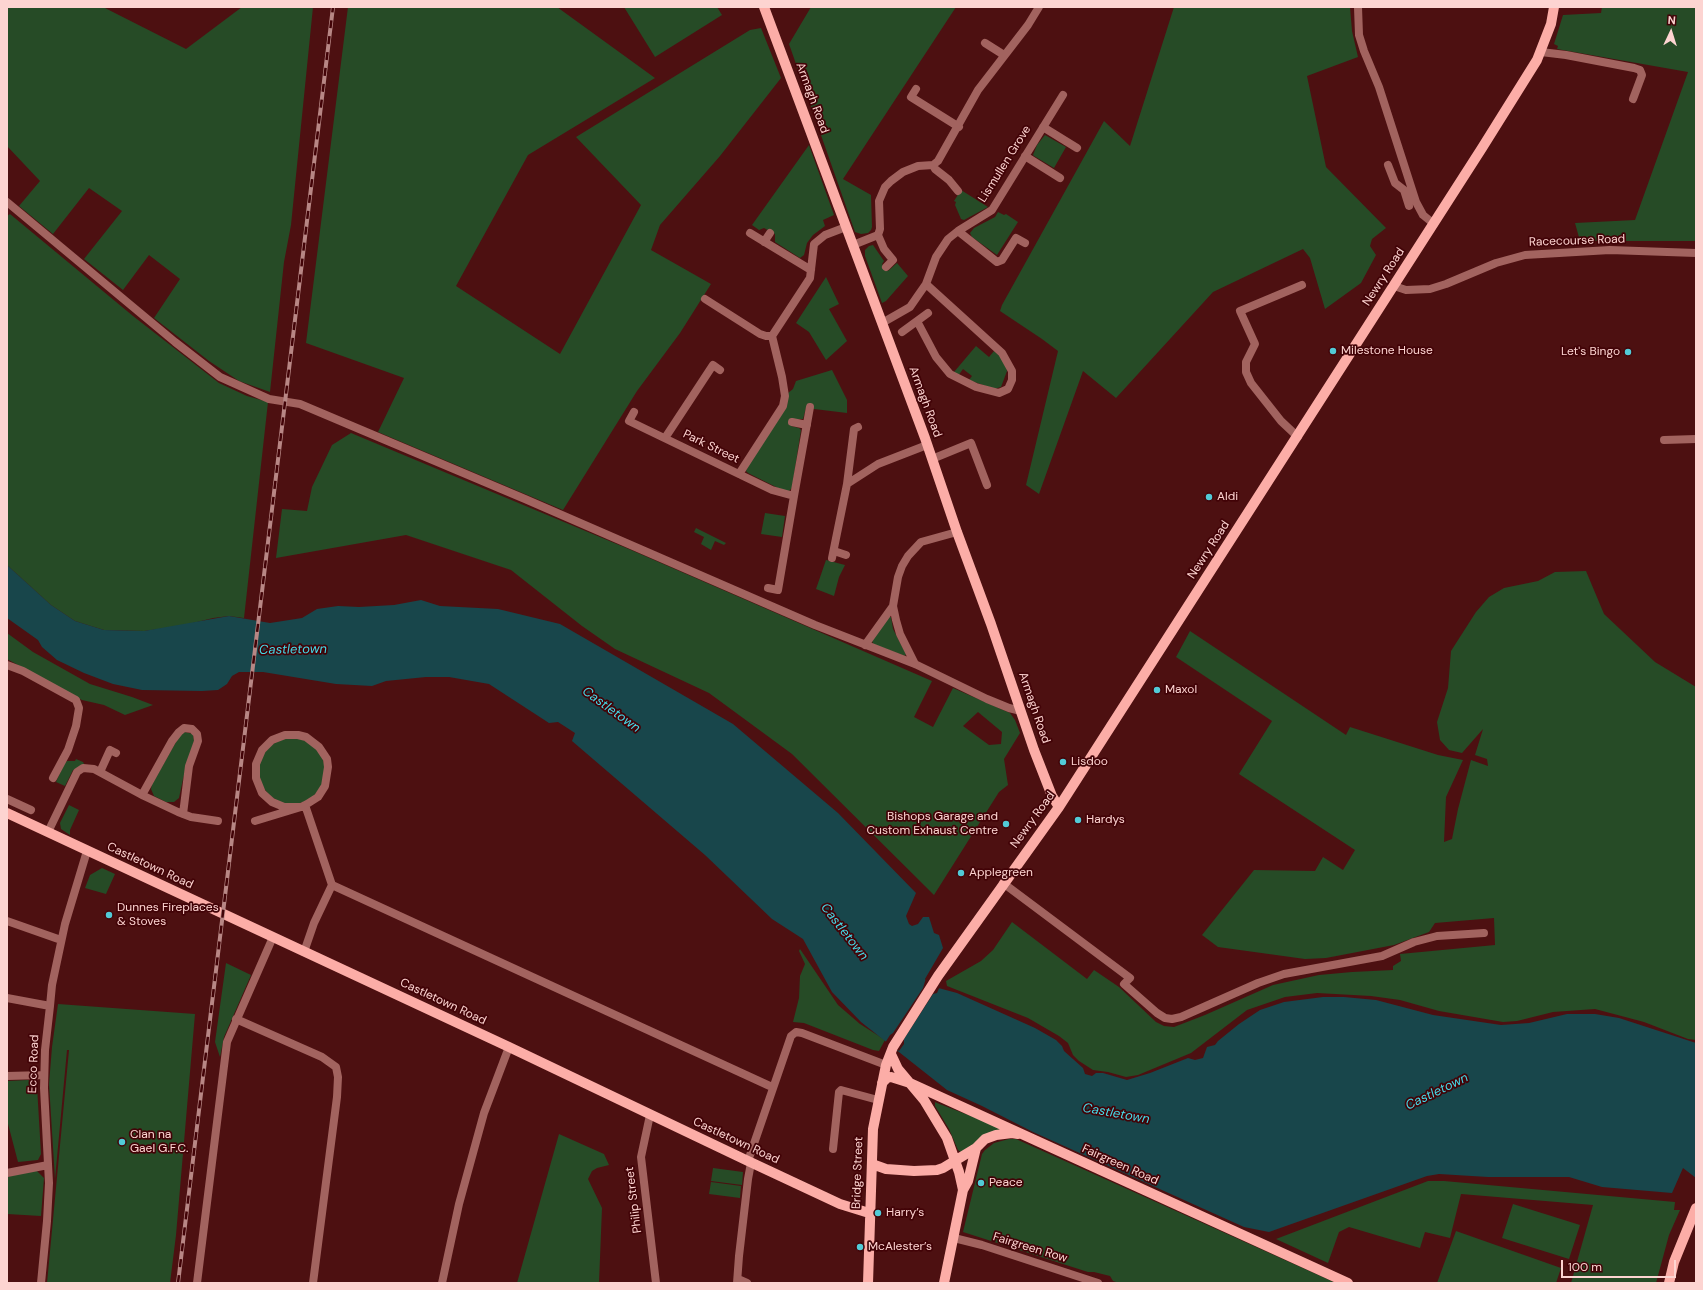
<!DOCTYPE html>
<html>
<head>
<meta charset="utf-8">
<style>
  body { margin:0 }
  #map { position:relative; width:1703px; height:1290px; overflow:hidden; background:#4d1011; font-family:"DM Sans",sans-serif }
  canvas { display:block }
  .frame { position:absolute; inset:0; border:8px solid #fdd4d1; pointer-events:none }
  .north { position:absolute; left:1651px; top:12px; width:40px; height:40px; -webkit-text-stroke:3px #420307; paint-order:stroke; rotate:4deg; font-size:11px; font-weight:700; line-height:16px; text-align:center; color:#fdd4d1 }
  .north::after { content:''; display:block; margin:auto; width:14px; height:18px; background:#fdd4d1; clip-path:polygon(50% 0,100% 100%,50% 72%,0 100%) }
  .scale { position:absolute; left:1561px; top:1260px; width:115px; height:18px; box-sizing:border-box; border:2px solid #fdd4d1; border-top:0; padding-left:5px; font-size:12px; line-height:14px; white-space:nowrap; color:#fdd4d1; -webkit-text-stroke:3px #420307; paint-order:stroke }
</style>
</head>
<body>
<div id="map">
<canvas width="1703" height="1290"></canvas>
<div class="frame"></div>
<div class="north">N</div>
<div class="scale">100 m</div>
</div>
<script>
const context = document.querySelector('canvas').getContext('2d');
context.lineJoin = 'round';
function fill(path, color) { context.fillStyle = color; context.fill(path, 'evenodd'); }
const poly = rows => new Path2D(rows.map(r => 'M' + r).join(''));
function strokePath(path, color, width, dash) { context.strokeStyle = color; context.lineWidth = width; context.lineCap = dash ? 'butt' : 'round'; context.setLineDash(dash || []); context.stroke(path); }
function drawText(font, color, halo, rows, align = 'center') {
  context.font = font + ' "DM Sans",sans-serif'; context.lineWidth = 3.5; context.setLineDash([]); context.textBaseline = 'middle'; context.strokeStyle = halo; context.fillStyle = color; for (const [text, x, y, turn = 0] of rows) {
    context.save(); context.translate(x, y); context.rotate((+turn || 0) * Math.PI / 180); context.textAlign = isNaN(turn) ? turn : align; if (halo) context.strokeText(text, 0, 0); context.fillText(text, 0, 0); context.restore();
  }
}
fill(poly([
  [7,7,103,7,186,49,242,7,313,7,291,225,284,262,270,392,239,381,209,361,154,318,180,279,149,255,123,290,84,259,122,211,89,188,53,234,19,206,40,181,7,146],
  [348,7,557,7,655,78,528,155,456,286,560,354,641,205,576,137,750,30,761,28,781,78,720,156,660,225,651,250,711,284,680,333,637,391,563,510,378,432,404,378,306,343],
  [624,7,717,7,722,15,655,57],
  [811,7,956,7,843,179,871,195,872,227,871,230,868,233,861,234,855,232,789,44],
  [1174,7,1350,7,1352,31,1358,57,1307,76,1326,167,1386,228,1372,239,1370,246,1376,255,1361,283,1325,309,1310,258,1303,249,1213,292,1116,398,1083,371,1039,494,1026,485,1058,351,1042,339,1000,311,1002,305,1104,121,1130,146],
  [1602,7,1696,7,1696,241,1580,241,1575,223,1635,220,1688,72,1557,49,1558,46,1554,44,1563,15,1601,13],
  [1045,135,1066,147,1054,168,1034,156,1033,155,1037,145],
  [809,145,834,215,823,220,825,226,813,235,807,243,804,255,800,258,775,242,775,234,764,228,759,230,752,225],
  [961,190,988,207,964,220,961,219,955,205,956,202,954,201],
  [998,212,1004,215,1006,214,1018,222,997,255,972,237,970,233,974,228,995,217],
  [10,214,133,316,219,383,247,396,268,402,244,618,229,616,213,618,181,626,144,631,104,630,75,621,51,605,7,565,7,216],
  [873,245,884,261,882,264,888,271,897,263,908,276,886,301,882,303,865,256,865,250,869,246],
  [826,277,839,304,829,309,847,341,826,360,809,332,796,323],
  [976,346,989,357,994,351,1001,357,1006,365,1007,371,1001,387,994,389,969,380,972,376,963,369,958,376,954,372],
  [832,370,847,400,847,413,806,408,803,419,792,419,791,426,799,428,801,430,792,488,789,491,784,491,748,473,746,471,748,466,787,406,788,393,793,389,796,381],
  [351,433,631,550,932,681,914,717,933,727,953,688,1010,713,1015,720,1020,733,1004,759,1008,785,999,792,934,895,792,754,709,693,615,649,582,626,511,570,406,535,276,558,282,509,307,511,312,487,332,445],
  [978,712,1002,732,1001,744,989,745,963,726],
  [765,513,785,516,782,537,761,534],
  [696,528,726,543,724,545,715,541,711,550,701,544,704,537,694,532],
  [826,560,845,565,839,577,834,596,816,589],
  [1586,571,1604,614,1655,662,1696,687,1696,1040,1688,1039,1644,1022,1595,1009,1553,1012,1517,1021,1503,1022,1439,1011,1400,1000,1371,996,1317,993,1285,997,1247,1010,1191,1053,1138,1075,1126,1077,1108,1072,1093,1070,1079,1061,1073,1055,1068,1043,1059,1036,1028,1018,947,986,946,981,981,961,993,950,1012,922,1087,979,1094,970,1119,987,1156,1022,1164,1026,1174,1027,1205,1015,1273,985,1319,975,1352,972,1393,970,1393,966,1401,961,1400,954,1495,945,1494,918,1435,923,1429,932,1394,945,1326,958,1305,959,1218,947,1202,935,1254,870,1315,871,1323,857,1343,870,1355,850,1239,774,1272,721,1176,657,1190,631,1346,735,1350,727,1438,755,1463,760,1446,797,1444,842,1452,839,1458,809,1471,760,1488,766,1487,759,1475,755,1483,729,1462,753,1449,750,1440,740,1437,722,1448,688,1451,651,1476,612,1489,597,1504,588,1538,581,1555,572],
  [889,617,891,617,893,629,906,654,905,656,873,644,872,640],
  [7,633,33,652,90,684,132,697,153,705,125,715,104,705,82,700,7,659],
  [185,732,193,734,194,741,183,779,179,798,174,802,166,802,154,796,151,789,152,784,180,735],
  '259 771a33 33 0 1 1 66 0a33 33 0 1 1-66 0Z',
  [76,759,83,762,85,766,73,770,65,786,56,782,64,764,67,761,75,761],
  [69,805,79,810,70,830,70,835,61,829,60,823],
  [102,868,115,874,106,894,85,888,90,875],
  [800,949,838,1005,860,1024,885,1040,879,1051,873,1050,804,1023,793,1022,799,998,800,976,805,964,799,951],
  [226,963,251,975,224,1037,220,1057,215,1042],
  [58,1004,195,1014,176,1235,170,1283,47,1283,69,1050,67,1050,55,1179,49,1084,52,1047],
  [28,1080,37,1086,41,1154,38,1160,18,1162,7,1120,7,1081],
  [935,1102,937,1103,1007,1130,962,1153,958,1150,949,1129,935,1106],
  [559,1134,604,1154,609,1165,597,1168,592,1171,588,1179,602,1208,599,1283,517,1283],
  [1009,1139,1016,1139,1336,1283,1119,1283,1113,1281,1110,1276,1094,1272,1088,1272,963,1232,982,1154,985,1150,994,1143],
  [713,1168,743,1172,742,1185,711,1181],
  [35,1169,44,1178,41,1216,7,1214,7,1177],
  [1428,1181,1444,1181,1675,1202,1674,1210,1680,1210,1669,1235,1656,1283,1571,1283,1593,1205,1461,1194,1450,1238,1425,1232,1420,1248,1349,1227,1339,1232,1328,1263,1276,1239],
  [711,1182,741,1186,740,1198,709,1194],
  [1513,1204,1580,1225,1569,1259,1502,1238],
  [1456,1231,1561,1268,1556,1283,1437,1283]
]), '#264b26');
fill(poly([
  [7,565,51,605,75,621,104,630,144,631,229,616,270,623,302,618,317,609,338,606,359,607,394,605,421,600,440,606,498,609,560,624,733,724,838,813,916,893,906,916,909,924,912,926,918,924,923,917,929,917,934,933,939,935,943,948,925,979,931,986,957,993,1035,1028,1056,1040,1062,1046,1064,1051,1083,1068,1085,1074,1092,1076,1096,1073,1103,1073,1127,1080,1150,1073,1188,1058,1195,1060,1203,1058,1207,1047,1215,1045,1218,1041,1239,1024,1260,1010,1284,1002,1323,997,1344,997,1376,1000,1433,1015,1501,1025,1529,1023,1567,1014,1595,1014,1619,1018,1696,1043,1696,1178,1683,1168,1672,1193,1602,1187,1569,1177,1488,1177,1439,1174,1427,1176,1269,1232,1244,1227,1033,1132,982,1106,947,1090,861,1022,832,992,803,939,772,919,705,855,572,741,575,733,558,722,549,723,489,684,449,677,426,677,386,681,372,686,336,684,263,672,239,672,232,676,227,684,218,690,202,691,142,690,113,684,84,673,57,660,42,647,38,640,7,618]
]), '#18464b');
fill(poly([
  [931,971,927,979,932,984,940,986,937,993,933,994,904,1039,904,1044,899,1051,885,1043,890,1035,893,1033,923,988,926,978]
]), '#4d1011');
strokePath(poly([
  [1358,7,1359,35,1364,51,1379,87,1416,202,1423,215,1434,224],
  [985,43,1004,55],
  [1541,52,1566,55,1634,68,1640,70,1642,75,1633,99],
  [916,89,911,97,959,127],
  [1043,127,1077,148],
  [1025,156,1060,178],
  [933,165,935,169,949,180,958,191],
  [1388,165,1395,183,1404,190,1409,206],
  [7,202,175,342,220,377,269,399,300,404,525,499,815,625,915,664,987,699,1009,708,1021,711],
  [958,231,997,262,1002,260,1016,238,1025,243],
  [750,233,811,270],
  [878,235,884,249,893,260,886,267],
  [764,242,770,233],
  [853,245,878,235,880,229,879,201,885,187,891,181,903,172,918,166,933,165,938,161,978,90,1028,25,1039,7],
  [1394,286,1406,290,1430,289,1446,284,1496,263,1525,255,1610,250,1696,253],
  [705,299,760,334,766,336,772,336,810,278,814,244,825,235,846,227],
  [917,321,936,357,950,374,976,387,999,393,1008,389,1012,380,1012,371,1002,353,926,284],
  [882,323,910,307,919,294,926,284,936,257,948,239,958,231,992,210,1063,95],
  [902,332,928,313],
  [634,412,629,421,772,490,794,496,778,590,768,588],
  [792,422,807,425],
  [1298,437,1281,421,1251,383,1246,372,1246,362,1255,344,1240,311,1302,285],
  [665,438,713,365,720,370],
  [1664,440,1696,439],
  [932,459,971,443,987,485],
  [739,474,783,406,785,396,782,377,772,336],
  [847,484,854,429,858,427],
  [794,496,810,407],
  [834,551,846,555],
  [832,558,847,484,878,464,927,445],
  [865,645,893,606],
  [915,664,900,634,896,620,893,606,898,577,902,566,908,556,921,542,957,532],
  [7,665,23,671,76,700,79,708,76,726,68,750,53,778],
  [100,772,110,750,116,753],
  [142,795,172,741,179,732,184,728,192,729,197,734,198,741,189,766,183,814],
  [7,799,31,810],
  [255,821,301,807,307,804,318,797,325,786,328,767,327,759,319,747,306,737,298,735,285,735,272,740,262,750,256,764,256,778,262,793,272,802,284,807,301,807],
  [48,832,77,772,83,768,94,769,144,796,178,812,191,817,218,821],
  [1003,883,1130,978,1124,984,1157,1013,1165,1018,1172,1019,1181,1017,1258,983,1284,974,1382,956,1414,942,1437,936,1484,933],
  [332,885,772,1087],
  [7,921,61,940],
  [304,952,314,923,332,885,305,805],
  [7,998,50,1006],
  [236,1019,322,1057,336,1067,338,1077,337,1097,313,1283],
  [7,1076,44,1075],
  [650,1115,641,1157,656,1283],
  [833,1149,839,1092,841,1090,878,1100],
  [748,1161,791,1036,796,1032,802,1033,886,1065],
  [7,1173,48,1165],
  [954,1238,982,1245,1098,1283],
  [738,1279,747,1283],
  [41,1283,47,1221,49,1183,44,1088,45,1050,50,1006,52,985,65,924,87,851],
  [197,1283,227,1042,273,937],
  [442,1283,459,1204,484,1113,509,1047],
  [737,1283,739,1256,748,1179,751,1163]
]), '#a2635f', 8);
strokePath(poly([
  [764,7,925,438,957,532,991,624,1034,750,1052,796,1059,807],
  [7,813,509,1047,748,1161,840,1204,869,1213],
  [891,1054,898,1069,924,1100,947,1138,959,1172,963,1190,944,1283],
  [882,1083,887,1078,891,1077,910,1083,1348,1283],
  [872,1164,886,1169,914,1171,937,1170,943,1168,976,1148,985,1139,996,1135,1012,1133,1018,1134],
  [963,1190,968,1181,976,1148],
  [868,1283,873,1129,886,1065,893,1047,938,976,1059,807,1482,148,1537,60,1551,24,1554,7],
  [1669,1283,1674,1262,1696,1208]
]), '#fcada7', 10);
const rail = poly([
  [178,1283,333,7]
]);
strokePath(rail, '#b88785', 4);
strokePath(rail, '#420307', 2.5, [8]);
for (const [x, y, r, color] of [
  [1333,351,4,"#52cbd7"],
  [1628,352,4,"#52cbd7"],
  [1209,497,4,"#52cbd7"],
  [1157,690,4,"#52cbd7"],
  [1063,762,4,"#52cbd7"],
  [1078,820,4,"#52cbd7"],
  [1006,824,4,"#52cbd7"],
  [961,873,4,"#52cbd7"],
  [109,915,4,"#52cbd7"],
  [122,1142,4,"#52cbd7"],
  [981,1183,4,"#52cbd7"],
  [878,1213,4,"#52cbd7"],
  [860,1247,4,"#52cbd7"]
]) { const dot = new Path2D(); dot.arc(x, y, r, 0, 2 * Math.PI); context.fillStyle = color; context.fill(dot); strokePath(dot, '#420307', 1.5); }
drawText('12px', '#fdd4d1', '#420307', [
  ["Armagh Road",812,98,70],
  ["Lismullen Grove",1005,164,-58],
  ["Racecourse Road",1577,241,-2],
  ["Newry Road",1384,277,-57],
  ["Armagh Road",925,402,70],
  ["Park Street",711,447,26],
  ["Newry Road",1209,550,-57],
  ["Armagh Road",1034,708,71],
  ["Newry Road",1033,820,-54],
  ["Castletown Road",150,866,25],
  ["Castletown Road",443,1002,25],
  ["Ecco Road",34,1064,-88],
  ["Castletown Road",736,1141,25],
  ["Fairgreen Road",1120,1165,24],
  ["Bridge Street",858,1173,-88],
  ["Philip Street",634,1200,-97],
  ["Fairgreen Row",1030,1248,17]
]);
drawText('12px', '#fdd4d1', '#420307', [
  ["Milestone House",1341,351],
  ["Let's Bingo",1620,352,"right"],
  ["Aldi",1217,497],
  ["Maxol",1165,690],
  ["Lisdoo",1071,762],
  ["Bishops Garage and",998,817,"right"],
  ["Custom Exhaust Centre",998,831,"right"],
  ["Hardys",1086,820],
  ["Applegreen",969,873],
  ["Dunnes Fireplaces",117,908],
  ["& Stoves",117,922],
  ["Clan na",130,1135],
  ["Gael G.F.C.",130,1149],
  ["Peace",989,1183],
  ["Harry’s",886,1213],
  ["McAlester’s",868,1247]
], 'left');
drawText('italic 13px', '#44dae8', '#420307', [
  ["Castletown",293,650,-1],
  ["Castletown",611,710,36],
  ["Castletown",844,932,52],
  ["Castletown",1437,1092,-26],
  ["Castletown",1116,1114,10]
]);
</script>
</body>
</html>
